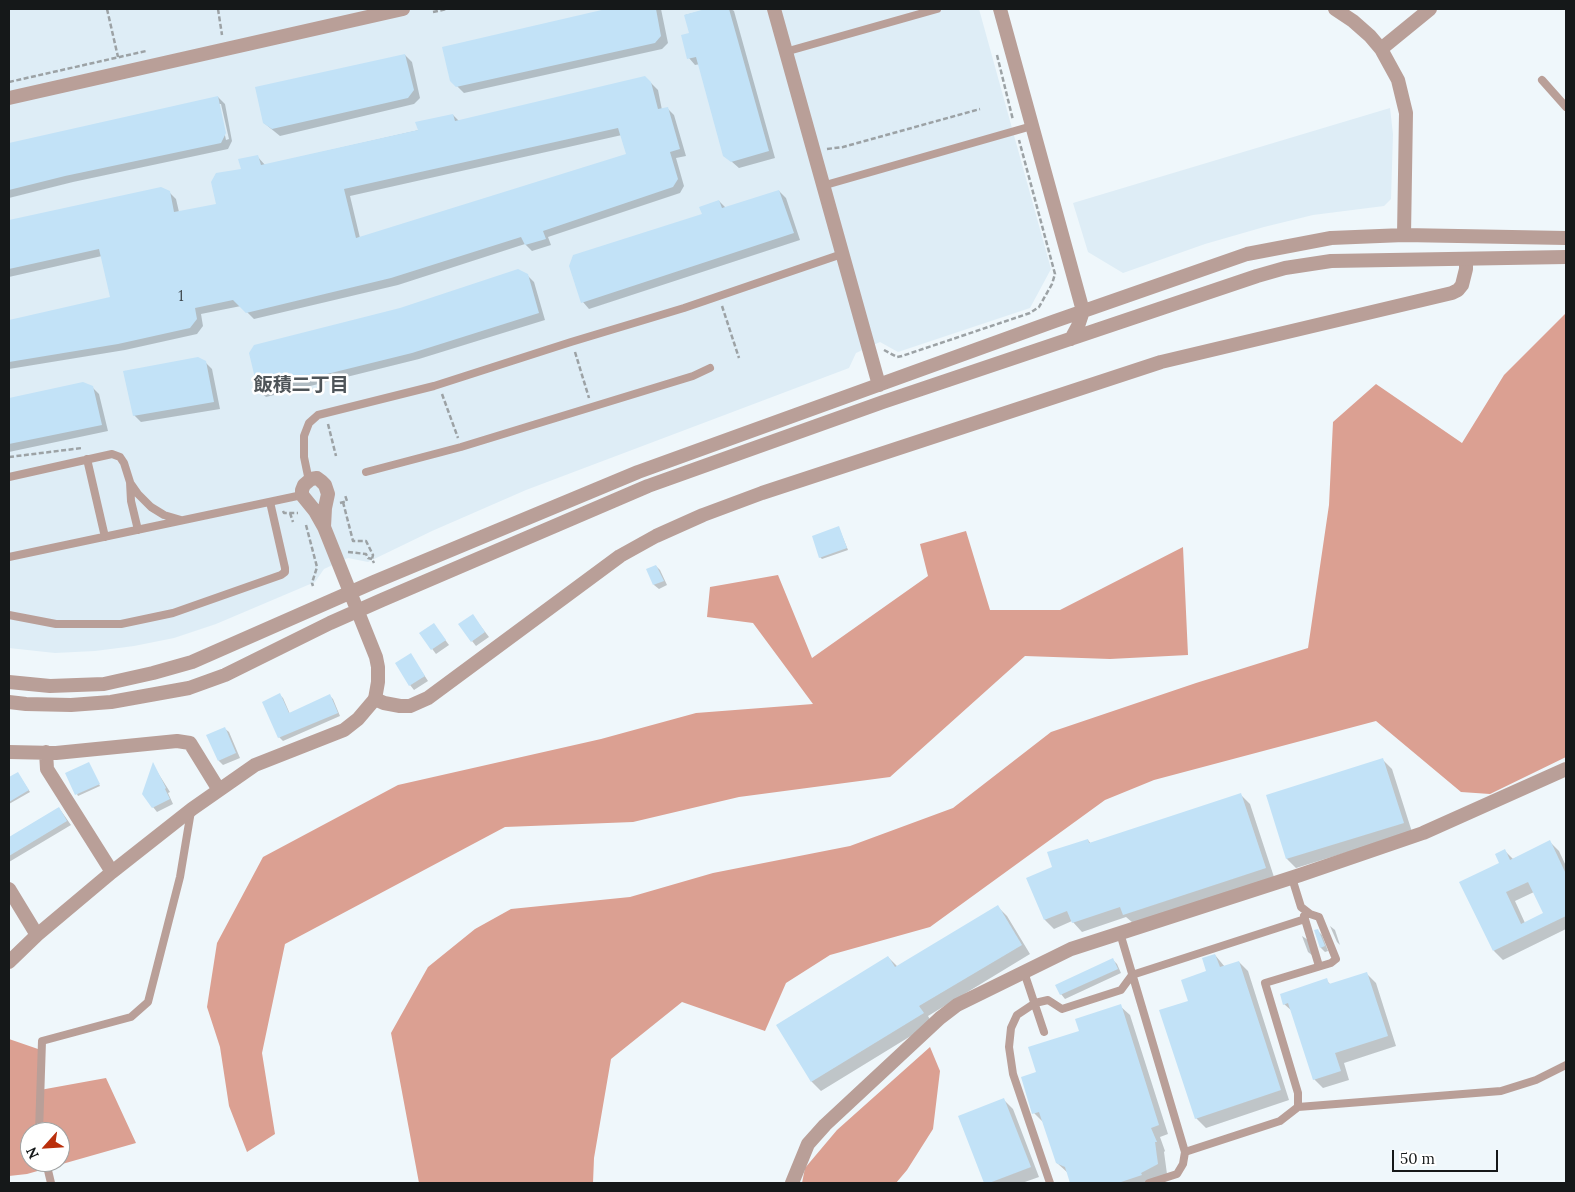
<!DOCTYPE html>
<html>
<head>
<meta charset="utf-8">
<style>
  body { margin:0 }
  #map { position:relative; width:1575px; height:1192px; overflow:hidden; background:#eff7fb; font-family:Lora,serif }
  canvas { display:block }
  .frame { position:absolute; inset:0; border:10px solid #151819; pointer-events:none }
  .north { position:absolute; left:20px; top:1122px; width:50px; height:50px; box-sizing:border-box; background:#fff; border:1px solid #a1a3a3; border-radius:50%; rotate:244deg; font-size:14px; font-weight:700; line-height:20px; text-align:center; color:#151819 }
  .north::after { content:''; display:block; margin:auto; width:18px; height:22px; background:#ba2f0c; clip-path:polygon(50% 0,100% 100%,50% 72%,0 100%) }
  .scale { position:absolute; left:1392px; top:1150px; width:106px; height:22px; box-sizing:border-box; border:2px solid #151819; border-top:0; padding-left:6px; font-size:15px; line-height:18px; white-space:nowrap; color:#151819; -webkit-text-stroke:4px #fff; paint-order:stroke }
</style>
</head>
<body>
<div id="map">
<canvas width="1575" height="1192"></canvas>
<div class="frame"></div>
<div class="north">N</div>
<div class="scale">50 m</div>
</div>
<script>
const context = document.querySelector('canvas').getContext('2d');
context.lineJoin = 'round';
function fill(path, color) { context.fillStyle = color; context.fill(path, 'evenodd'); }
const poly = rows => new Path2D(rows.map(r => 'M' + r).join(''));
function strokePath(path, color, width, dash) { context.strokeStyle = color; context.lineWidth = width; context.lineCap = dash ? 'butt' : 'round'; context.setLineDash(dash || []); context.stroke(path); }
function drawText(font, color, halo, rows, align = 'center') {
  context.font = font + ' Lora,"Noto Sans JP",serif'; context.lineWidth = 5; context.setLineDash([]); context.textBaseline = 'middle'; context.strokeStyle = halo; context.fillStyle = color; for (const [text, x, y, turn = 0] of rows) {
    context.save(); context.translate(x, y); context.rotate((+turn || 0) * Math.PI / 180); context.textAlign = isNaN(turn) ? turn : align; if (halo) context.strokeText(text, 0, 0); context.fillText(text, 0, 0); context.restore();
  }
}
fill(poly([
  [9,9,979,9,1051,269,1030,308,898,352,880,342,856,353,849,368,526,490,432,531,368,562,348,558,337,563,324,569,315,582,216,624,174,638,134,646,95,651,55,653,9,648],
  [1390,108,1393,134,1391,199,1384,206,1313,215,1264,227,1205,244,1123,273,1088,252,1073,203]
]), '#deedf6');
fill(poly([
  [1566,313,1566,757,1490,794,1461,792,1376,721,1154,780,1105,800,930,927,830,955,786,983,765,1031,682,1002,611,1059,594,1158,593,1183,419,1183,391,1033,428,967,475,929,511,909,630,897,713,873,850,846,953,808,1051,732,1196,683,1308,648,1329,505,1333,422,1376,384,1462,443,1504,375],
  [966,531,990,610,1060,610,1183,547,1188,655,1110,659,1025,656,890,777,739,797,633,822,505,827,285,944,262,1053,275,1134,247,1152,229,1106,220,1047,207,1007,217,943,263,857,398,785,601,739,696,713,813,704,753,623,707,617,710,587,778,575,812,658,928,576,920,544],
  [9,1039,38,1049,40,1090,106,1078,136,1143,27,1174,9,1176],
  [30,1132,60,1132,60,1162,30,1162],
  [930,1047,940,1071,933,1129,907,1170,896,1183,802,1183,805,1168,837,1130]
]), '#dba092');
fill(poly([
  [611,9,661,9,668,43,662,49,464,93,451,80,443,48],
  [709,9,731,9,734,11,775,158,739,168,724,155,700,64,695,65,689,58,690,34,685,15],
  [405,55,412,62,420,98,414,104,280,136,264,123],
  [651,83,658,90,662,110,668,109,674,115,686,156,676,158,684,186,680,193,548,237,551,245,532,251,525,244,398,285,254,319,241,306,201,314,203,326,197,334,125,350,9,369,9,321,111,298,102,256,9,277,9,222,161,188,169,192,176,199,179,212,217,205,242,170,257,156,265,165,419,130,453,115,459,121],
  [622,135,628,155,360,238,350,196],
  [218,97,225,104,232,141,228,149,73,182,9,198,9,145],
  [218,104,221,104,229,139,226,140],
  [779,191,786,198,800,240,589,309,583,302,703,215,719,201,726,208],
  [527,275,534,282,545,320,419,359,266,397,259,390,400,309],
  [205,362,212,369,220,409,141,422,134,415],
  [83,383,92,387,99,394,108,431,9,452,9,400],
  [839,528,848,550,822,559,820,557],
  [656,566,660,570,667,585,659,589,654,585],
  [473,616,489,637,476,646,472,641],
  [434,625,449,645,436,654,421,634],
  [411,655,428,681,414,690,410,685],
  [280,695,283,698,290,714,330,696,333,699,340,716,283,741,279,737],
  [224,728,229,732,240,758,223,765,219,761],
  [1383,760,1392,769,1412,832,1296,868,1287,859,1267,796],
  [89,764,100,786,78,796,67,774],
  [153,765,170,792,168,793,173,804,157,812,153,807],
  [19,775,30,792,9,804,9,777,9,778],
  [1241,795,1250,804,1274,877,1133,923,1126,917,1082,932,1072,921,1054,929,1045,920,1028,879,1054,868,1088,840,1091,844],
  [59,808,71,825,9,862,9,838],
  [1550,842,1559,851,1566,866,1566,929,1503,960,1494,951,1501,863,1505,851,1513,859],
  [1534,892,1544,914,1525,923,1515,901],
  [998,907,1007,916,1030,954,928,1016,932,1023,821,1091,812,1082,777,1025,888,957,898,967],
  [1330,926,1335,930,1340,945,1337,942],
  [1317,930,1322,935,1328,951,1325,952,1321,948],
  [1302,936,1308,940,1313,956,1308,952],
  [1215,955,1225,967,1239,962,1248,971,1289,1100,1206,1128,1196,1118,1189,1001,1208,972],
  [1113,960,1117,964,1121,973,1065,999,1061,994],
  [1366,973,1376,983,1396,1046,1344,1063,1349,1080,1323,1088,1314,1079,1292,1011,1284,1004,1326,980,1331,985],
  [1120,1006,1130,1015,1168,1134,1160,1137,1165,1151,1164,1152,1167,1174,1150,1183,1072,1183,1068,1173,1057,1163,1043,1122,1034,1113,1038,1073,1081,1032],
  [1004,1100,1013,1109,1039,1177,1022,1183,986,1183,960,1116]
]), '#0003');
fill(poly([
  [606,9,656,9,661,36,655,43,456,87,450,81,442,47],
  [705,9,729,9,769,151,731,162,723,156,696,57,687,59,681,35,689,33,684,15],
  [405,54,414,90,408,98,272,129,263,123,255,87],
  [645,76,651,82,658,109,668,107,680,149,670,152,678,179,673,187,543,231,546,239,525,245,521,237,391,278,246,313,233,300,195,308,197,319,190,328,118,344,9,362,9,320,110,297,99,249,9,269,9,220,161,187,170,191,174,212,216,204,211,182,216,173,241,169,238,159,258,155,261,165,418,130,415,122,453,114,455,121],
  [618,128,626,154,356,238,344,189],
  [218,96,226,133,221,143,65,176,9,190,9,143],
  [779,190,794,233,581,303,569,266,573,255,702,214,699,207,719,200,722,208],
  [518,269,528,274,539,313,412,353,258,391,249,353,254,345,400,308],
  [198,357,206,361,214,402,133,416,123,371],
  [83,382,93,386,102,425,9,444,9,398],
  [839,526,847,548,819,558,812,536],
  [656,565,664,581,653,585,646,569],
  [473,614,485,632,471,642,458,624],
  [434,623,446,640,431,650,419,633],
  [411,653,425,676,409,686,395,663],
  [280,693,289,713,330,694,338,713,278,738,262,702],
  [225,727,236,753,218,761,206,735],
  [1383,758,1404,823,1286,859,1266,795],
  [89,762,100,784,75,795,65,773],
  [153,762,166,788,165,789,170,799,152,808,142,794],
  [18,772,29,790,9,802,9,777],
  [1241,793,1266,868,1123,915,1120,907,1072,923,1067,911,1044,920,1026,878,1052,867,1047,852,1088,839,1089,843],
  [59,807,67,821,9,856,9,837],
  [1550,840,1566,874,1566,916,1493,951,1459,882,1499,863,1495,854,1505,849,1510,860],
  [1528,882,1543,913,1521,924,1506,892],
  [998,905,1022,945,919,1006,924,1013,811,1082,776,1025,888,956,895,967],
  [1318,929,1325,946,1320,948,1314,930],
  [1215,954,1220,967,1239,961,1281,1090,1195,1119,1159,1010,1188,1001,1181,980,1206,971,1202,958],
  [1113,958,1118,969,1060,995,1055,985],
  [1367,972,1388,1036,1335,1053,1341,1071,1313,1080,1288,1003,1283,1005,1280,994,1327,978,1329,984],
  [1121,1004,1159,1125,1151,1128,1157,1142,1155,1142,1158,1164,1141,1173,1142,1175,1118,1183,1070,1183,1065,1167,1056,1163,1039,1112,1032,1114,1021,1077,1036,1072,1028,1047,1079,1031,1075,1019],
  [1004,1098,1031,1167,989,1183,984,1183,958,1116]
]), '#c2e2f7');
strokePath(poly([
  [107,9,118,57],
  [218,9,222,35],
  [433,12,447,9],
  [997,55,1013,120],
  [9,82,146,51],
  [827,149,843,147,980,109],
  [722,306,739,358],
  [884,350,897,357,902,356,1030,313,1039,307,1052,284,1055,274,1019,140],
  [575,352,589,398],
  [442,394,458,438],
  [328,424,336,456],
  [9,457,82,448],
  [343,502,353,541,366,541,373,555,372,559,374,563],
  [340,503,347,501,345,495],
  [283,511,284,513,298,513],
  [290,513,293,522],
  [306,525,317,567,312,583,313,586],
  [348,552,366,554,368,558,372,559]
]), '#9ca2a5', 2.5, [5, 2.5]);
strokePath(poly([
  [785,52,937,9],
  [1542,80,1566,107],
  [822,186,1032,126],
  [87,459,105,537],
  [366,472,461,447,693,376,710,368],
  [9,477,112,454,120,457,124,463,130,482,131,501,138,530],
  [309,481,304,457,304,436,309,423,318,415,434,386,571,342,684,308,842,254],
  [131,484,138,494,151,507,164,515,181,520],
  [9,557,302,495],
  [9,615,56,624,121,624,173,613,281,575,285,572,285,568,270,502],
  [1304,916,1319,966],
  [1120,933,1185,1152,1183,1164,1177,1174,1149,1183],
  [1024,972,1044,1032],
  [1298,1107,1501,1091,1536,1080,1566,1065],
  [39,1132,42,1041,131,1017,148,1002,180,877,191,811],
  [1185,1152,1280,1121,1298,1107,1298,1093,1265,983,1331,963,1336,959,1319,917,1310,914,1301,907,1292,878],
  [46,1162,51,1183],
  [1050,1183,1013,1074,1009,1047,1011,1028,1017,1015,1035,1003,1048,1000,1062,1009,1121,990,1132,975,1305,919]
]), '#b99f98', 8);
strokePath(poly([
  [9,752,56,753,177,741,190,743,219,790],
  [46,752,47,769,112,872],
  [9,889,37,935],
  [9,962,37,935,112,872,192,809,255,765,344,730,358,719,375,699,384,703,400,706,410,706,428,698,620,556,656,536,703,515,762,493,1161,362,1452,293,1458,290,1462,285,1466,269,1466,259]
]), '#b99f98', 14);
strokePath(poly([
  [774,9,879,385],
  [1000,9,1083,311,1078,326,1071,339],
  [1335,9,1353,21,1370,36,1381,49,1398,80,1406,113,1404,235],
  [1381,49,1430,9],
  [9,98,403,9],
  [324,527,325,508,328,494,325,485,321,481,317,478,311,479,304,485,302,490,302,495,315,511,324,527,376,657,378,667,378,682,375,699],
  [9,682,50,686,104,684,153,673,192,662,374,582,638,472,1055,321,1247,254,1331,238,1404,235,1566,238],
  [9,702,26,704,71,705,111,702,189,688,225,675,330,623,382,600,648,486,883,402,1257,276,1285,268,1331,261,1566,257],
  [792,1183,808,1144,825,1125,940,1018,957,1005,1071,949,1300,875,1423,833,1566,769]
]), '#b99f98', 14);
drawText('15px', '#404a50', null, [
  ["1",181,297]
]);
drawText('bold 19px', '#4e5458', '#fff', [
  ["飯積二丁目",301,386]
]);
</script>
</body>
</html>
